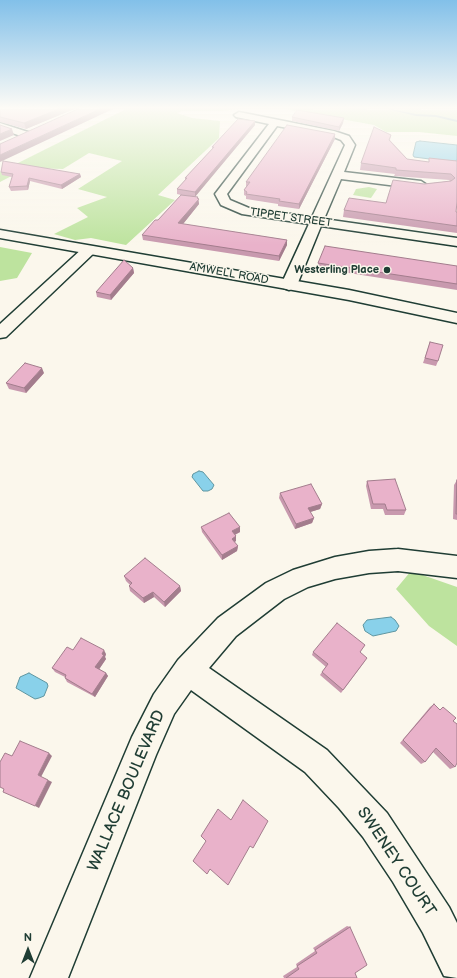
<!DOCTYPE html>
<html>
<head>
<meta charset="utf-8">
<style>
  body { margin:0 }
  #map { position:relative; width:457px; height:978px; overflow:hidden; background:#fbf7ec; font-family:"Balsamiq Sans",sans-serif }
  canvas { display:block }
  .north { position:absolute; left:8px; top:930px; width:40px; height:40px; -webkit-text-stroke:3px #fbf7ec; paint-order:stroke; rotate:0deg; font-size:11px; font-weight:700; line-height:16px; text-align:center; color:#1f3d34 }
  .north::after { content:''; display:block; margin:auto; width:14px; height:18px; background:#1f3d34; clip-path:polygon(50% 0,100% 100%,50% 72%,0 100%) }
</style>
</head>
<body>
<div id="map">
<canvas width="457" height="978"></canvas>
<div class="north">N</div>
</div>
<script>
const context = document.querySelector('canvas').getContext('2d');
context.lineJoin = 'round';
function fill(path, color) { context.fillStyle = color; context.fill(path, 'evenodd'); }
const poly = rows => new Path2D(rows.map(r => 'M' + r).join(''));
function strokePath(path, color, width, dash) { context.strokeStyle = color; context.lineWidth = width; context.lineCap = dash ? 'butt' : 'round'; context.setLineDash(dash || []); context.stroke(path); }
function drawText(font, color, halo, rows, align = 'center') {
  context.font = font + ' "Balsamiq Sans",sans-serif'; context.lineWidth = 3; context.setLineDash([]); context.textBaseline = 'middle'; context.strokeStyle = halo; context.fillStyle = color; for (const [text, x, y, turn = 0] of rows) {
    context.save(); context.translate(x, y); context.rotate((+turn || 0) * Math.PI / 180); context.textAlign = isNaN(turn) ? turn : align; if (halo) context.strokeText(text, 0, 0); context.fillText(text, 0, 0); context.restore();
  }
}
fill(poly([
  [126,109,240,109,221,111,182,111,177,113,192,118,220,121,219,138,158,195,175,200,126,245,91,238,75,240,54,234,88,217,77,208,107,197,78,189,122,161,89,153,63,169,27,168,0,182,0,172],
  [285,109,457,110,457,136,419,132,386,132,374,125],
  [369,187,377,189,371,198,353,195,356,189],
  [0,247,32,253,17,278,0,281],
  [411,571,457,587,457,646,429,626,396,589]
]), '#bde39e');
const water = poly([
  [420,141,457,145,457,160,453,162,414,157,413,155,416,142,420,141],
  [199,471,203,472,214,485,212,489,208,491,203,491,192,477,193,474,199,471],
  [391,617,395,620,399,626,396,631,373,636,365,631,363,625,367,620,391,617],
  [29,673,47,683,48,686,44,696,39,698,35,699,16,688,20,677,29,673]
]);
fill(water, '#89d1ea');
strokePath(water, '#5f96a1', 1);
fill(poly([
  [388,109,390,109,416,114,436,115,457,120,457,122,436,117,416,116,388,109]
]), '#5f96a1');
const minor = poly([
  [239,112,334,131,349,136,355,145,344,172,421,181,427,185,421,189,341,179,324,219,457,238,457,246,321,226,297,285,294,288,289,290,284,288,281,285,309,224,242,214,221,205,215,194,269,124,236,117,234,115,239,112],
  [277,126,331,136,341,140,345,145,312,217,249,208,230,200,227,194,277,126],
  [0,123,31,133,32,135,27,138,0,129,0,123],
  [89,246,94,247,96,250,94,253,6,337,0,338,0,324,84,247,89,246],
  [398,549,457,556,457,578,398,571,369,573,335,579,308,587,284,599,236,636,209,668,327,750,387,813,449,907,457,923,457,978,444,976,423,933,393,882,363,837,339,808,305,772,191,690,174,714,156,755,68,978,30,978,132,737,154,694,178,660,218,618,266,583,293,570,335,557,369,551,398,549]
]);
const major = poly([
  [0,230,349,290,457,313,457,323,349,300,0,238,0,230]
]);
strokePath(minor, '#1f3d34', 3);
strokePath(major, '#1f3d34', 3);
fill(minor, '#fbf7ec');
fill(major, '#fbf7ec');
fill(poly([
  [0,109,74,109,26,129,0,122],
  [292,117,344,118,343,123,339,131,292,121],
  [255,121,255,125,195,196,198,199,199,204,183,224,287,240,287,245,279,261,143,240,142,235,158,220,181,195,177,194,177,189,185,181,185,178,212,149,212,147],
  [335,134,335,139,299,209,278,206,278,204,246,199,246,196,244,195,244,190,246,187,246,182],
  [391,135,390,140,407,159,428,162,457,161,456,212,457,212,457,233,343,217,344,210,386,203,424,184,450,181,449,180,394,176,395,174,360,170,361,163],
  [1,172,80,174,81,177,62,189,30,181,28,190,11,191,9,187,12,177,2,175],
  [318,263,457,266,457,290,317,268],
  [133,268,134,273,111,300,97,297,96,292],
  [430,342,438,361,436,366,423,363],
  [44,373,26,393,9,389,6,383],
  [457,480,457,520,453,519,454,485],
  [367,481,406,510,404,515,385,515,383,509,371,509,366,486],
  [280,493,322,504,320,509,310,512,314,518,312,523,295,529,279,498],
  [201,527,240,527,240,532,235,535,236,536,236,541,234,542,238,546,237,551,222,560,202,532],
  [124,576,180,586,181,591,165,607,154,597,144,603,130,591,129,586,130,585,126,581],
  [365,645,360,652,365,661,341,693,320,675,322,672,326,667,312,655,313,652],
  [73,650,106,654,105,657,106,659,99,669,106,673,108,676,95,697,67,682,65,678,65,677,55,672,52,668],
  [434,704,440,710,443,707,453,721,455,767,450,769,433,752,425,762,421,764,400,743,430,707],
  [347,926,350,927,355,973,357,978,284,978,283,976,297,967,296,964,315,951,313,948]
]), '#c899ae');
fill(poly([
  [59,109,74,109,26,129,24,123],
  [100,109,113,109,0,162,0,155],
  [344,118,343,123,339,131,339,127],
  [255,121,255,125,195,197,195,192],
  [12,129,14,135,0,141,0,134],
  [335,134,335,139,299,209,299,204],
  [80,174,81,177,62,189,61,185],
  [29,178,30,181,28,190,27,186],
  [198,197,199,204,179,229,178,223],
  [287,240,287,245,279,261,279,256],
  [133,268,134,273,111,300,110,295],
  [42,368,44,373,26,393,24,388],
  [322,504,320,509,307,513,308,508],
  [314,518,312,523,295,529,296,524],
  [240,527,240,532,232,536,232,531],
  [236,536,236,541,232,544,232,539],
  [238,546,237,551,222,560,222,555],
  [180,586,181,591,165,607,164,602],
  [153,592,154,597,144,603,143,598],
  [104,650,106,654,105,657,106,659,98,671,95,667],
  [106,673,108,676,95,697,92,694],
  [49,753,52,756,41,777,38,775],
  [48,780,52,782,39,808,35,806]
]), '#a37d8d');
const building = poly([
  [0,109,59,109,24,123,0,117,0,109],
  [78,109,100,109,0,155,0,144,78,109],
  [297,110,344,118,339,127,292,117,297,110],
  [238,119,255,121,195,192,177,189,187,178,185,178,214,147,212,147,238,119],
  [0,125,12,129,0,134,0,125],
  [287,125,335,134,299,204,279,201,280,199,246,194,247,192,244,190,250,182,246,182,287,125],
  [374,127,391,135,389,140,407,159,429,162,429,158,457,161,457,202,456,212,457,212,457,226,344,210,349,198,386,203,393,180,424,184,451,181,455,178,451,174,396,170,396,168,361,163,374,127],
  [3,161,80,174,61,185,29,178,27,186,9,187,13,174,1,172,3,161],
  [181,195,198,197,197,198,199,199,178,223,287,240,279,256,142,235,155,220,158,220,181,195],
  [325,246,457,266,457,284,318,263,325,246],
  [124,260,133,268,110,295,96,292,124,260],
  [430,342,443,345,438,361,425,358,430,342],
  [25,363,42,368,24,388,6,383,25,363],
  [395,479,406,510,387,510,385,504,373,504,367,481,395,479],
  [457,480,457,514,456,514,457,480],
  [311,484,322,504,308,508,314,518,296,524,280,493,311,484],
  [229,513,240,527,232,531,236,536,232,539,238,546,222,555,201,527,229,513],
  [145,558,180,586,164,602,153,592,143,598,129,586,132,583,124,576,145,558],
  [337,623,365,645,360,652,367,658,343,690,322,672,328,664,313,652,337,623],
  [81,638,104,650,102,654,104,655,95,667,106,673,92,694,65,678,66,675,52,668,67,647,73,650,81,638],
  [434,704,440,710,443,707,456,718,453,721,457,724,457,763,455,767,436,748,425,762,403,740,434,704],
  [20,741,49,753,38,775,48,780,35,806,3,792,4,789,0,787,0,762,5,753,12,756,20,741],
  [243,800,268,821,253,848,250,846,228,885,210,869,207,874,193,861,206,841,201,836,218,809,231,820,243,800],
  [350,927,367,965,355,973,357,978,286,978,299,969,297,966,317,953,315,950,350,927]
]);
fill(building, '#e9b2ca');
strokePath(building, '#a37d8d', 1);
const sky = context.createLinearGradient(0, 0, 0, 245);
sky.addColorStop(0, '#82c0e9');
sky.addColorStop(0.44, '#fdfbf6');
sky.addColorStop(1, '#fdfbf600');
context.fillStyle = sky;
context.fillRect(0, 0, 457, 245);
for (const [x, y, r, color] of [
  [387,270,4,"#1f3d34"]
]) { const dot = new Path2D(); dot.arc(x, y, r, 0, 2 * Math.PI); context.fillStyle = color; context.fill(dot); strokePath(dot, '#fbf7ec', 1.5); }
drawText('11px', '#1f3d34', '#fbf7ec', [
  ["TIPPET STREET",291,218,8],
  ["AMWELL ROAD",229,274,10]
]);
drawText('bold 11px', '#1f3d34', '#fbf7ec', [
  ["Westerling Place",379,270]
], 'right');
drawText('16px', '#1f3d34', '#fbf7ec', [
  ["WALLACE BOULEVARD",127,791,-67],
  ["SWENEY COURT",396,862,56]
]);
</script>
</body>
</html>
